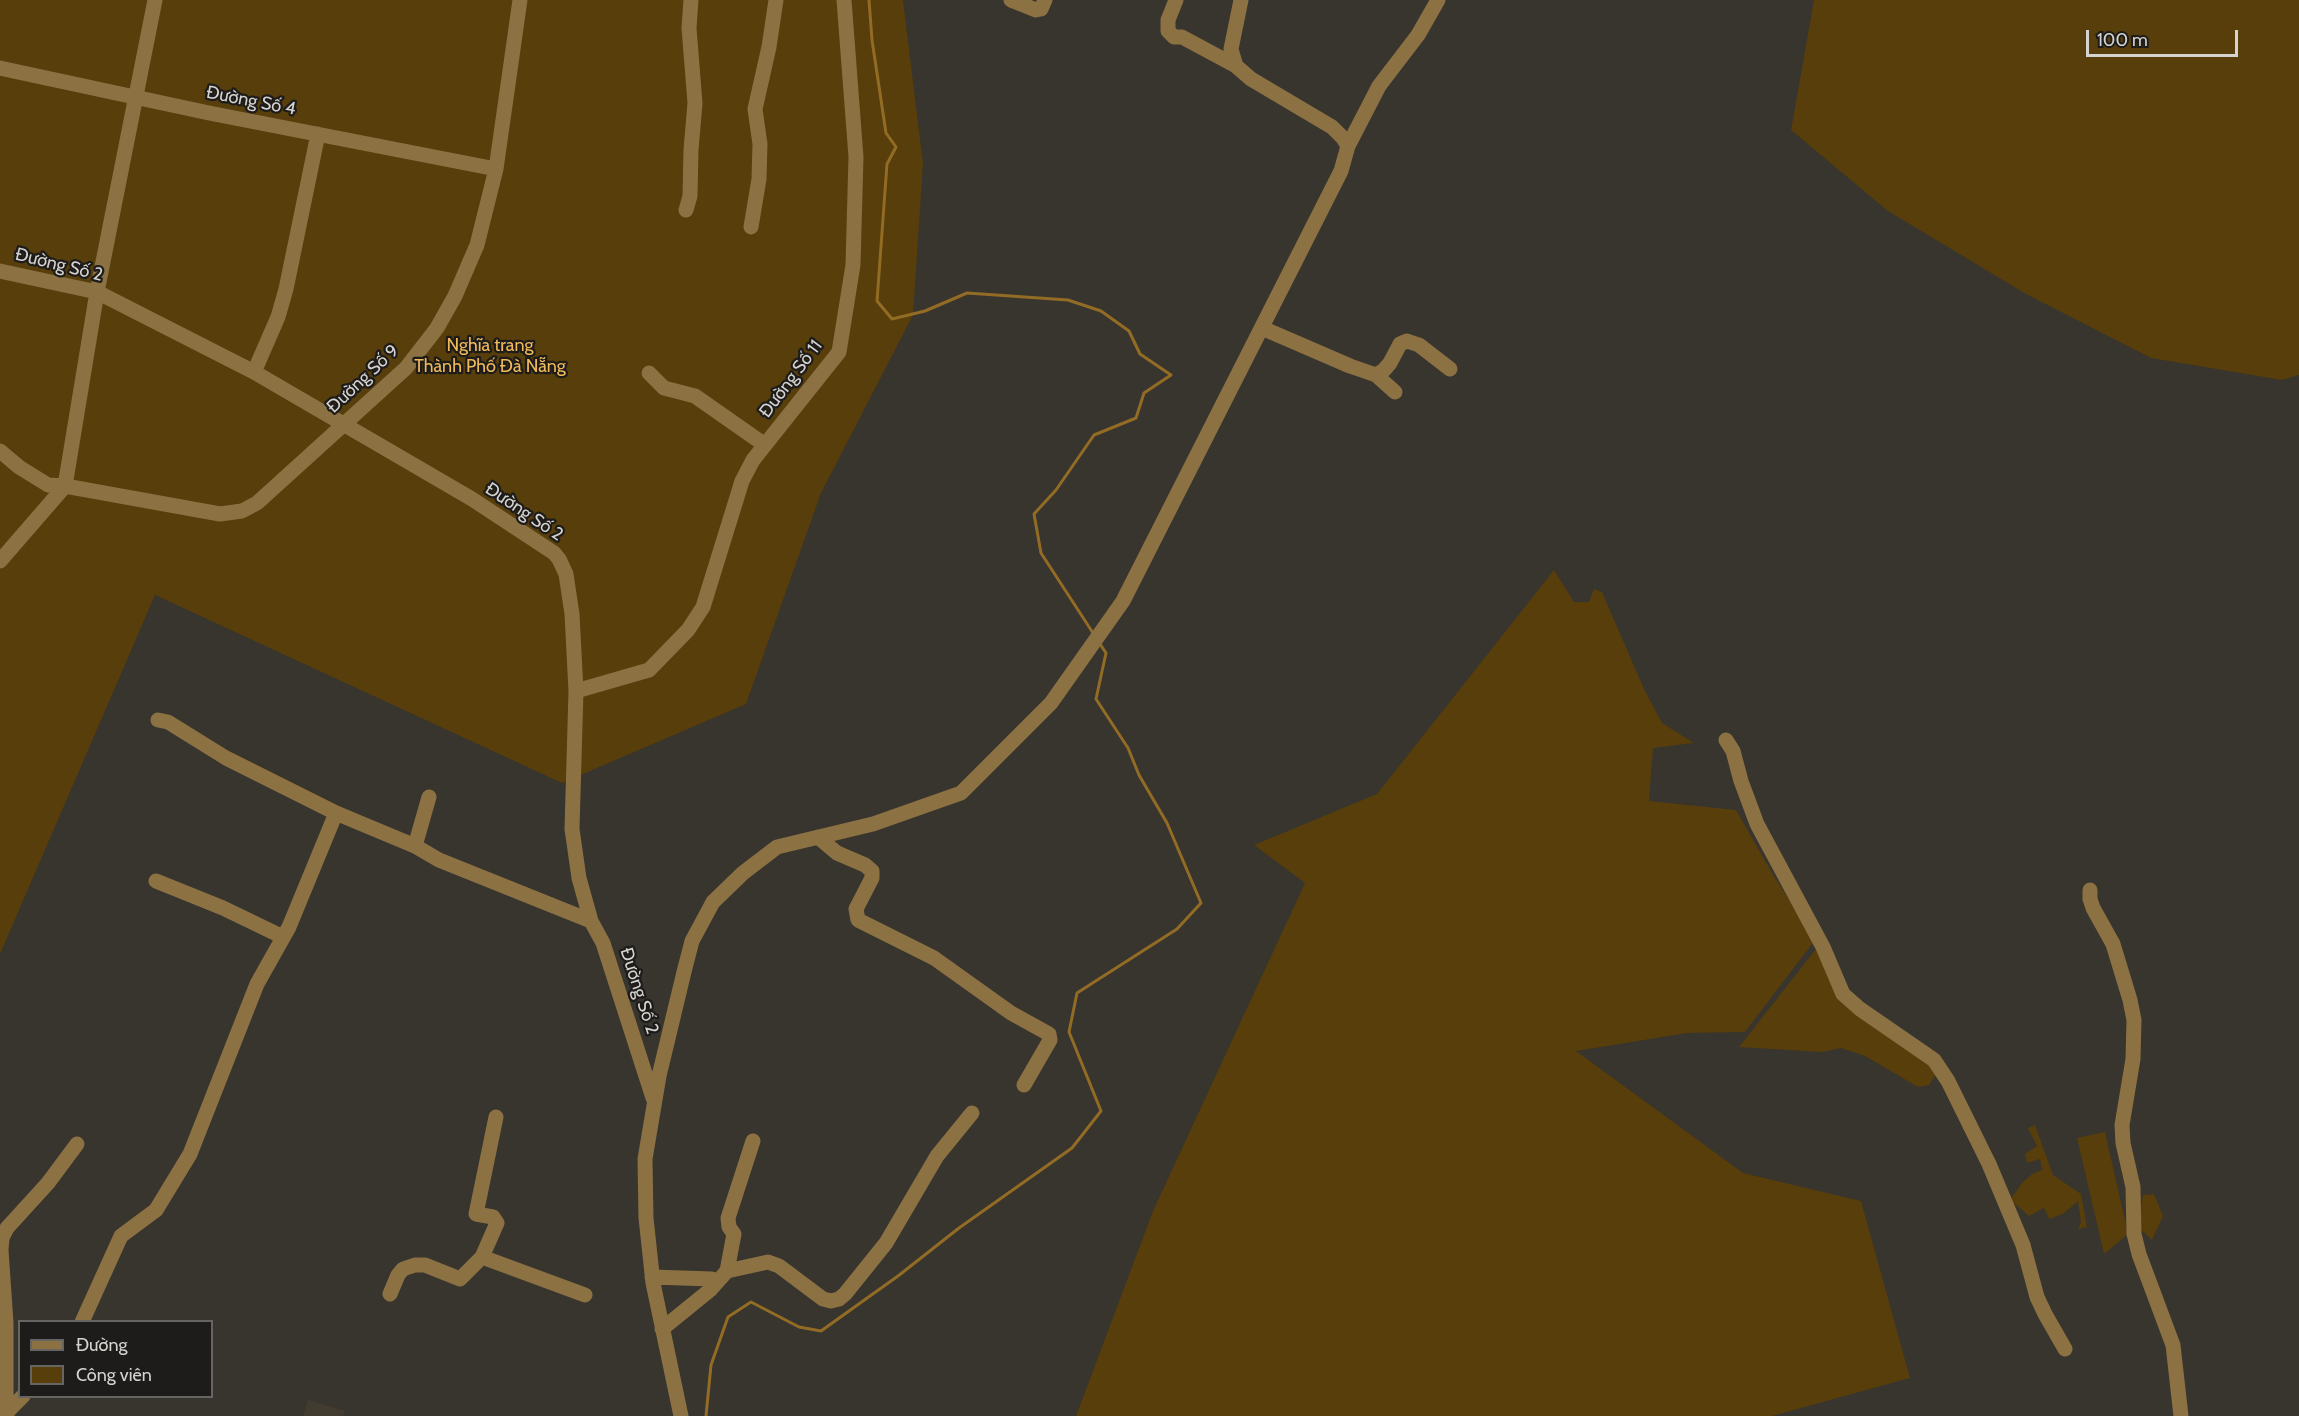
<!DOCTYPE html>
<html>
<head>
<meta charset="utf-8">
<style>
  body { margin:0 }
  #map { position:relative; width:2299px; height:1416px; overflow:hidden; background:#38342e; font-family:Cabin,sans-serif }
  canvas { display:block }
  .legend { position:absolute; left:18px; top:1320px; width:195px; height:78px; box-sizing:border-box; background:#1e1c1a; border:2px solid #676562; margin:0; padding:8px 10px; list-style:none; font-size:18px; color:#d5d3cf }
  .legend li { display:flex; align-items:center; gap:12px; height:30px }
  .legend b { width:30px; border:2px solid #676562 }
  .scale { position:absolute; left:2086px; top:30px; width:152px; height:27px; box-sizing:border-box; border:3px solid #d5d3cf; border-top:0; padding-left:8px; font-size:18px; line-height:21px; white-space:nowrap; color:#d5d3cf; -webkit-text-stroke:4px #1e1c1a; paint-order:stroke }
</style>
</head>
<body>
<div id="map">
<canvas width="2299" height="1416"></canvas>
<ul class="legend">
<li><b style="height:8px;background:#8c7143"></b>Đường</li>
<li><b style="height:16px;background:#573e0b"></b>Công viên</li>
</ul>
<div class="scale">100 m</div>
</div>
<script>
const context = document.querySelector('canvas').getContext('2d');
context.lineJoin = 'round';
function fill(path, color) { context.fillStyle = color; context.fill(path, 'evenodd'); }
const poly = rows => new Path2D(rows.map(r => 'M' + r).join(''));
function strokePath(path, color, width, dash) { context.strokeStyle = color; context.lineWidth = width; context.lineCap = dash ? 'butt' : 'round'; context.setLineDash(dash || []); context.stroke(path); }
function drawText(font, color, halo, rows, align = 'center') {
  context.font = font + ' Cabin,sans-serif'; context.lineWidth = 4.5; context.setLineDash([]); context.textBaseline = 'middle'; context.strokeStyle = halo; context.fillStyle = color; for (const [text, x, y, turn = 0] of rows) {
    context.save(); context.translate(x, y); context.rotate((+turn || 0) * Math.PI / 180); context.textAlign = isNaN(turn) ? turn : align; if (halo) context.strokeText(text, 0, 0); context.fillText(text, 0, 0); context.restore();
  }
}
fill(poly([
  [308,1400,345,1411,343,1416,303,1416]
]), '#423b2f');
fill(poly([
  [0,0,903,0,923,164,913,315,821,493,746,704,562,783,155,595,0,954],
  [1814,0,2299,0,2299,375,2282,380,2151,358,2026,294,1888,211,1791,130],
  [1554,570,1574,602,1589,602,1594,589,1602,592,1644,689,1662,723,1694,743,1653,748,1649,801,1736,810,1775,878,1815,940,1745,1032,1687,1033,1576,1051,1743,1173,1861,1201,1910,1378,1772,1416,1076,1416,1153,1211,1305,883,1254,845,1377,794],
  [1819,945,1835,983,1941,1067,1929,1085,1918,1087,1865,1056,1841,1048,1822,1052,1739,1047],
  [2035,1125,2053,1175,2081,1194,2087,1227,2078,1229,2081,1222,2078,1201,2063,1214,2049,1219,2044,1208,2029,1216,2010,1200,2022,1183,2032,1174,2042,1170,2040,1159,2027,1163,2025,1154,2037,1146,2028,1128],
  [2105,1132,2128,1234,2104,1254,2077,1138],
  [2154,1194,2163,1216,2152,1240,2139,1228,2143,1195]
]), '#573e0b');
strokePath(poly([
  [869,0,872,40,886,133,896,147,887,164,877,301,892,319,925,311,967,293,1068,300,1101,311,1129,331,1140,354,1171,375,1144,393,1136,418,1094,435,1056,490,1034,514,1041,553,1093,633],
  [706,1416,711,1365,728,1317,751,1302,799,1327,821,1331,898,1276,959,1228,1072,1148,1101,1111,1069,1032,1077,993,1177,929,1201,903,1167,823,1139,775,1128,748,1096,699,1106,653,1100,644]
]), '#926c24', 3);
strokePath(poly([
  [1011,0,1036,10,1041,9,1045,0],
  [1176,0,1168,20,1168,31,1174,37,1182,37,1236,66],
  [1241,0,1231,49,1236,66,1251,79,1332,127,1343,138,1348,146],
  [0,68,209,113,496,169],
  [686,210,690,196,691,150,695,103,689,28,691,0],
  [751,227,759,179,760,144,755,109,769,47,776,0],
  [0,271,97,292,254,372,472,499,554,553,559,559,566,574,572,614,576,691,572,829,579,878,591,921,603,943,653,1098],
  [1262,328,1350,366,1376,375,1395,392],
  [254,372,278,317,286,289,318,134],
  [649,373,664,388,695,396,765,445],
  [1376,375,1384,370,1390,363,1400,344,1407,341,1419,345,1450,369],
  [0,451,19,467,48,485,65,486,220,514,242,511,257,503,406,368,437,328,455,296,477,245,496,169,520,0],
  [0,561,65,486,97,292,155,0],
  [576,691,649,670,688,630,703,607,742,481,753,460,839,352,853,265,856,157,844,0],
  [158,720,168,722,226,758,336,813,415,846,439,860,591,921],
  [1726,740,1733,751,1741,781,1757,824,1823,947,1843,994,1860,1009,1934,1060,1948,1081,1989,1164,2023,1245,2037,1297,2045,1314,2065,1349],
  [818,837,837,853,865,865,872,871,872,878,856,909,858,920,934,958,1011,1013,1049,1034,1050,1040,1024,1085],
  [415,846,429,797],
  [156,881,223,908,283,937],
  [2090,890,2090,899,2093,908,2113,944,2130,1000,2134,1020,2133,1059,2122,1125,2123,1143,2133,1187,2134,1234,2139,1254,2173,1345,2181,1416],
  [482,1257,585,1295],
  [727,1271,768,1262,779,1266,823,1299,831,1301,839,1299,845,1294,886,1243,937,1156,972,1113],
  [652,1277,712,1279],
  [390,1294,398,1275,403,1269,415,1265,425,1265,460,1279,482,1257,497,1223,493,1217,476,1214,496,1117],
  [82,1322,121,1236,156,1210,190,1154,257,984,289,927,336,813],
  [662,1329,710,1290,727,1271,734,1234,729,1227,728,1218,753,1141],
  [6,1416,6,1323,1,1250,2,1238,7,1228,48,1183,77,1144],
  [7,1416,7,1412,23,1396],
  [681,1416,653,1283,646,1218,645,1159,659,1076,684,972,692,941,713,902,743,873,777,847,873,824,961,793,1051,703,1123,601,1341,171,1348,146,1379,86,1418,35,1438,0]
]), '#8c7143', 15);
drawText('18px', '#d5d3cf', '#1e1c1a', [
  ["Đường Số 4",251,101,11],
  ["Đường Số 2",59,265,14],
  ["Đường Số 9",363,379,-43],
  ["Đường Số 11",791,379,-53],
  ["Đường Số 2",524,512,34],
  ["Đường Số 2",639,991,72]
]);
drawText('18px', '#f0ba5a', '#1e1c1a', [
  ["Nghĩa trang",490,346],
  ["Thành Phố Đà Nẵng",490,367]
]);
</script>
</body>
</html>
